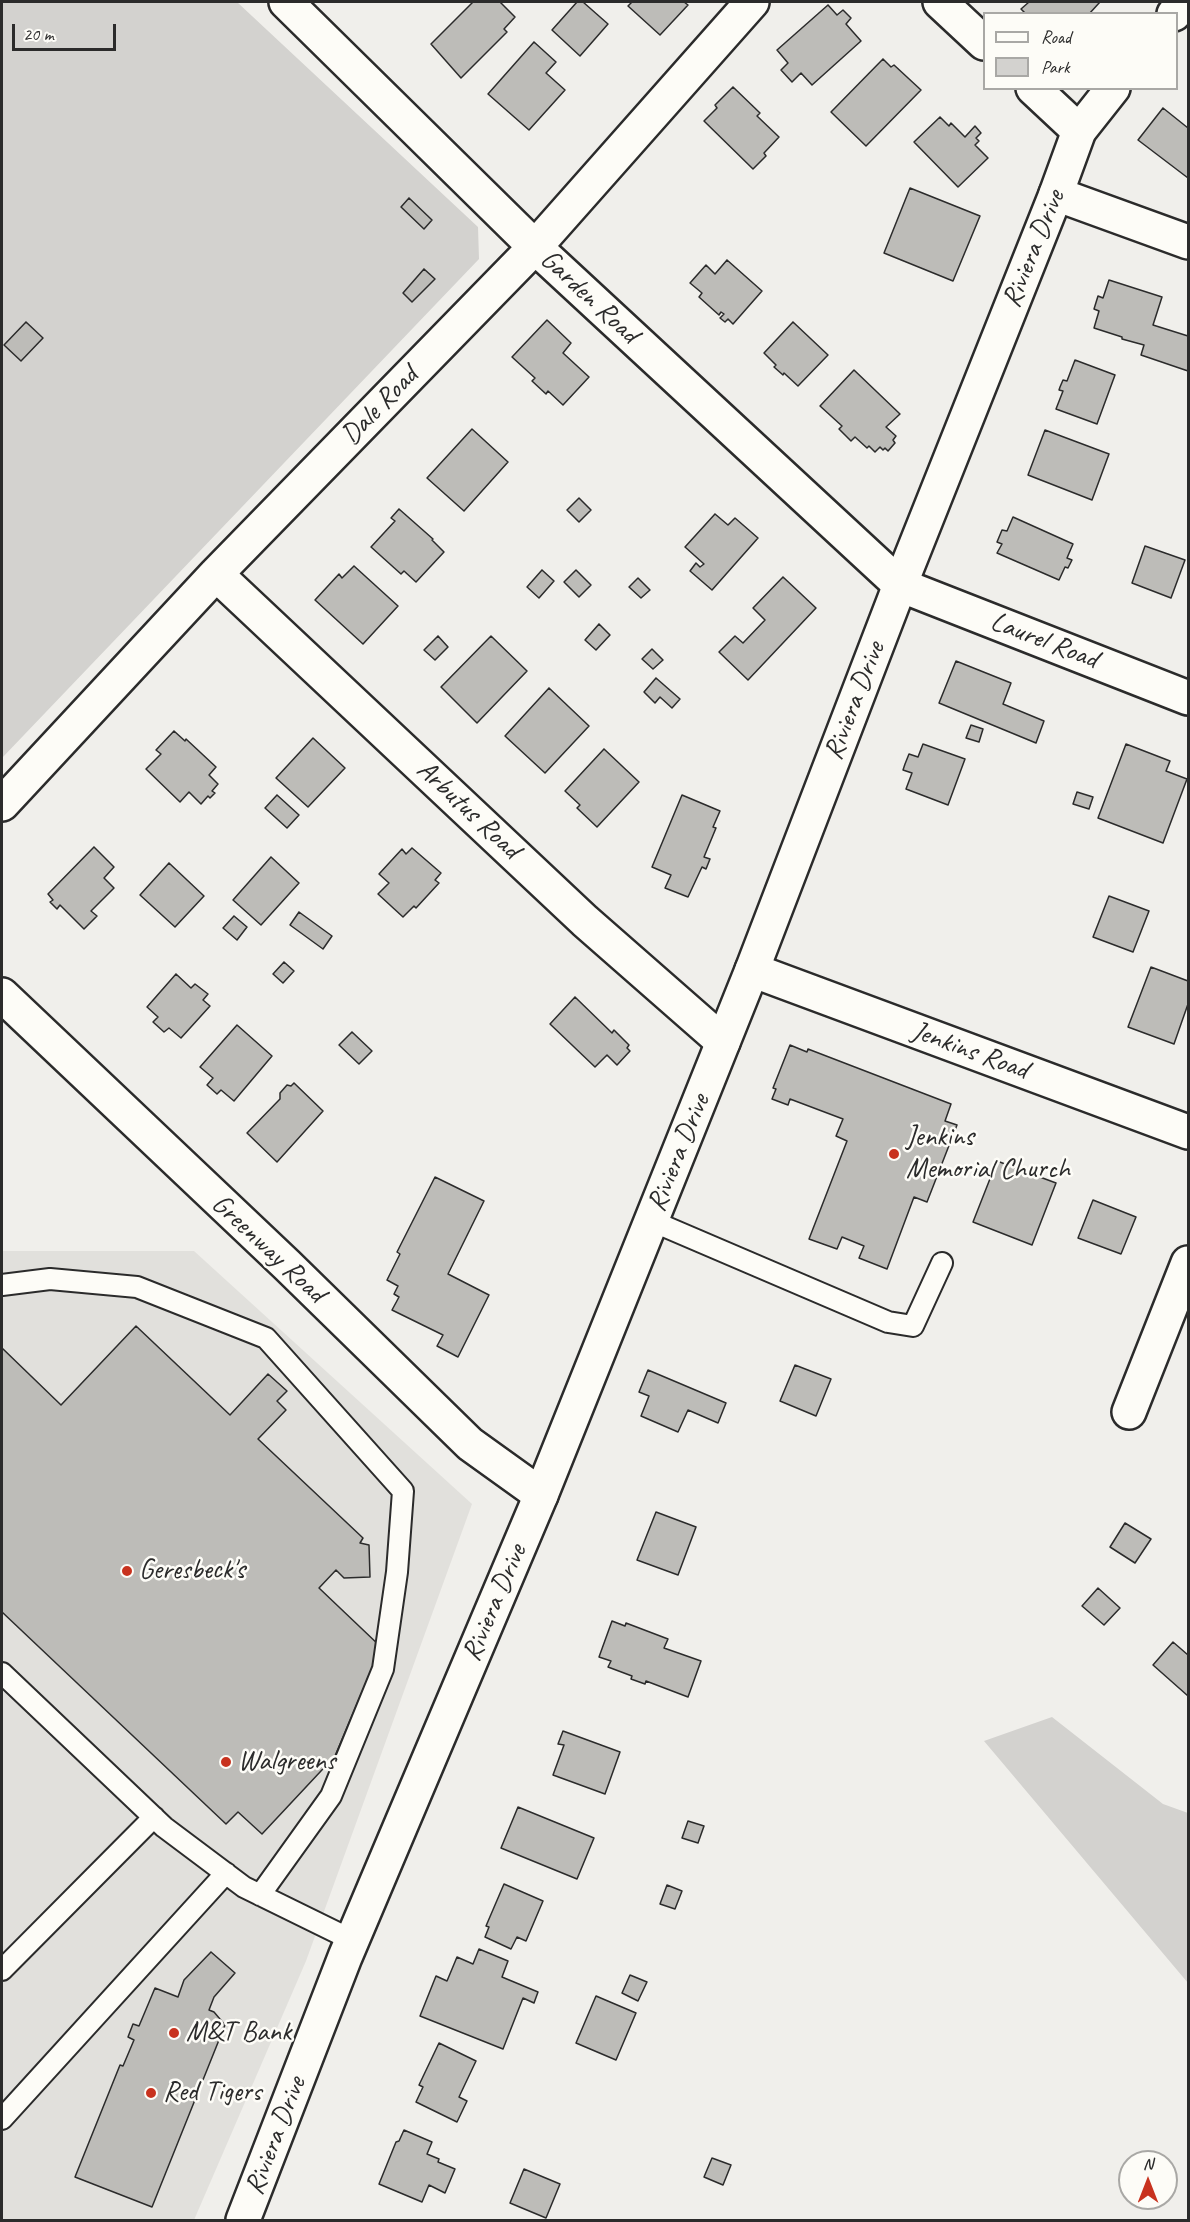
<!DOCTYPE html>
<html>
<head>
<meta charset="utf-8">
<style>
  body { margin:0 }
  #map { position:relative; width:1190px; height:2222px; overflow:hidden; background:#f0efeb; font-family:Caveat,sans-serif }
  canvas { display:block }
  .frame { position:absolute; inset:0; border:3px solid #2b2b2b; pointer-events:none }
  .legend { position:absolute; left:983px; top:12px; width:195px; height:78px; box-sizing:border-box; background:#fdfcf7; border:2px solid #a9a8a5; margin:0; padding:8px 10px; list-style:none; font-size:18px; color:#2b2b2b }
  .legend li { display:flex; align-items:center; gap:12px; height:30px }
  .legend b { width:30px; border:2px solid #a9a8a5 }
  .north { position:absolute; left:1118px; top:2150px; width:60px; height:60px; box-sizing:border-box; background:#fdfcf7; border:2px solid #a9a8a5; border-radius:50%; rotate:0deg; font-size:16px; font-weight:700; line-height:24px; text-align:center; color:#2b2b2b }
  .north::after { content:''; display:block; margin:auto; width:21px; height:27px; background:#c8321e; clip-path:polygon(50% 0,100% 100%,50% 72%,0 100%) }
  .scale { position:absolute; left:12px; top:24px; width:104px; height:27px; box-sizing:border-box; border:3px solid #2b2b2b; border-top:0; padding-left:8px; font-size:18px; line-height:21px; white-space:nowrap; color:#2b2b2b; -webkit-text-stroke:4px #fdfcf7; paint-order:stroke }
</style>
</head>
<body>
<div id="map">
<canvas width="1190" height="2222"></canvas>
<div class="frame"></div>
<ul class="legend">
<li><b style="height:8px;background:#fdfcf7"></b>Road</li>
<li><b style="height:16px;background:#d3d2cf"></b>Park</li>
</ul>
<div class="north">N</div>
<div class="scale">20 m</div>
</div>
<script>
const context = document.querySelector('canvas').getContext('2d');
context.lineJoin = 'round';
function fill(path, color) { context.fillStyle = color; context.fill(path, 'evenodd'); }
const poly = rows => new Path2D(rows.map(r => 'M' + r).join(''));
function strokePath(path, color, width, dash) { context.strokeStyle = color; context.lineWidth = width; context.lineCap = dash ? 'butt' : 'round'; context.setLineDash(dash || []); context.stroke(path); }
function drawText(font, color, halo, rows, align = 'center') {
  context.font = font + ' Caveat,sans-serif'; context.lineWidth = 5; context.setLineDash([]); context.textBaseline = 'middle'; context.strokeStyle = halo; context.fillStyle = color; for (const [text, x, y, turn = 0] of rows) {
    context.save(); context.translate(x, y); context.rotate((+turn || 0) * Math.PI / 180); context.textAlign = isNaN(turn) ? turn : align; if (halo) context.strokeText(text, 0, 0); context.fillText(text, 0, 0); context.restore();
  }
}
fill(poly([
  [2,1251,194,1251,472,1504,306,1961,194,2220,2,2220]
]), '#e1e0dc');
fill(poly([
  [2,2,237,2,478,227,479,259,2,758],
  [1052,1717,1163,1804,1188,1813,1188,1983,984,1741]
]), '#d3d2cf');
const building = poly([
  [473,2,500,2,515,17,504,29,507,32,461,78,431,44,473,2],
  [577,2,583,2,608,24,580,56,552,30,577,2],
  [632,2,684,2,688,5,660,35,628,6,632,2],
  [1029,2,1100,2,1089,14,1026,14,1021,9,1029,2],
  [828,5,837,15,843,10,851,18,846,24,861,41,812,85,801,73,792,82,781,70,788,63,777,50,828,5],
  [534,42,556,62,546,73,565,90,529,130,488,94,534,42],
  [883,59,891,67,894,65,921,90,866,146,831,112,883,59],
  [733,87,760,113,757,116,779,137,764,153,766,156,753,169,704,121,717,108,715,105,733,87],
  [1163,108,1188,128,1188,178,1138,140,1163,108],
  [940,117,949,126,951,123,965,137,975,126,981,133,976,138,979,141,975,145,988,158,958,187,914,142,940,117],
  [910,188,980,216,953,281,884,253,910,188],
  [409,198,432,220,424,229,401,207,409,198],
  [727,260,762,291,733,324,728,319,725,322,720,318,724,314,721,312,719,315,699,297,702,293,690,283,706,265,715,274,727,260],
  [424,269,435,279,412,302,403,293,424,269],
  [1109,280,1162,297,1153,325,1188,336,1188,371,1141,355,1144,345,1122,339,1122,337,1094,328,1099,311,1094,309,1098,296,1103,298,1109,280],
  [547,320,571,343,563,353,589,377,563,405,548,391,546,394,532,381,535,378,512,357,547,320],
  [26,322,43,338,21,361,4,345,26,322],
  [793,322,828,355,798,386,784,373,783,375,774,367,776,365,764,353,793,322],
  [1075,360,1115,375,1097,424,1056,409,1063,391,1059,390,1060,387,1063,380,1067,381,1075,360],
  [854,370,900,414,886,427,896,436,893,440,895,443,888,451,885,448,883,450,880,447,875,452,869,446,867,448,855,437,851,441,839,429,842,426,820,406,854,370],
  [472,429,508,462,464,511,427,478,472,429],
  [1045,430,1109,454,1092,500,1028,475,1045,430],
  [579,498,591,510,579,522,567,510,579,498],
  [399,509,433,539,432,540,444,552,416,582,404,571,401,574,371,547,395,521,391,518,399,509],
  [715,514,728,525,735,518,758,538,712,590,690,571,696,563,700,567,704,564,685,547,715,514],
  [1013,517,1073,544,1067,558,1072,560,1068,568,1065,567,1059,580,997,553,1002,544,997,542,1002,530,1007,531,1013,517],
  [1145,546,1185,560,1171,598,1132,583,1145,546],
  [354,566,398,606,363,644,315,600,339,574,342,578,354,566],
  [542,570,554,581,539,598,527,587,542,570],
  [576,570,591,585,579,597,564,582,576,570],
  [783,577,816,608,748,680,719,652,735,636,743,643,765,620,753,608,783,577],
  [638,578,650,590,641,598,629,587,638,578],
  [599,624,610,635,596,650,585,640,599,624],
  [438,636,448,647,435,660,424,650,438,636],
  [491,636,527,671,477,723,441,687,491,636],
  [652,649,663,660,653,669,642,659,652,649],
  [956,661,1011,683,1003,704,1044,721,1036,743,939,703,956,661],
  [656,678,680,699,672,708,660,697,655,703,644,692,656,678],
  [549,688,589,726,545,773,505,736,549,688],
  [971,725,983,729,979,742,966,738,971,725],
  [174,731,185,741,186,739,216,767,209,775,218,784,212,791,215,793,210,798,208,796,201,804,189,792,180,802,146,769,161,754,156,750,174,731],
  [313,738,345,768,308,807,276,778,313,738],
  [923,744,965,759,948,805,906,789,912,773,903,770,905,764,909,754,918,757,923,744],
  [1126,744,1170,761,1166,771,1187,779,1163,843,1098,818,1126,744],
  [604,749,639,782,597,827,577,808,580,805,565,791,604,749],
  [1077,792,1093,797,1089,809,1073,804,1077,792],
  [277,795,299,815,287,828,265,808,277,795],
  [682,795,720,811,713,827,716,828,704,857,710,859,706,869,702,867,688,897,665,888,671,875,652,867,682,795],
  [94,847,114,867,104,878,114,888,91,911,97,916,84,929,60,905,57,909,50,902,53,900,48,894,94,847],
  [412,848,441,873,435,880,439,883,416,908,414,906,403,917,378,894,389,883,379,874,402,849,406,854,412,848],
  [271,857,299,883,261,925,233,900,271,857],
  [169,863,204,896,175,927,140,895,169,863],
  [1109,896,1149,911,1133,952,1093,937,1109,896],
  [299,912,332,936,323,949,290,925,299,912],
  [234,916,247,927,237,940,223,928,234,916],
  [284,962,294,971,283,983,273,974,284,962],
  [1151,967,1188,981,1188,1004,1174,1044,1128,1027,1151,967],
  [176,974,191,988,195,984,208,994,203,1000,210,1006,181,1038,169,1028,164,1032,153,1022,158,1017,147,1007,176,974],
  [575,997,612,1033,614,1030,629,1045,627,1048,630,1051,617,1065,607,1055,595,1067,550,1024,575,997],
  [237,1025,272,1056,234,1101,221,1090,217,1094,207,1085,213,1078,200,1067,237,1025],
  [352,1032,372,1051,359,1064,339,1045,352,1032],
  [790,1045,807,1052,808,1049,951,1104,945,1121,957,1125,927,1202,914,1197,887,1269,859,1258,864,1246,842,1237,837,1249,809,1239,847,1141,836,1136,843,1119,790,1099,788,1105,772,1099,776,1089,773,1088,790,1045],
  [294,1083,323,1111,277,1162,247,1133,280,1099,280,1093,287,1085,291,1086,294,1083],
  [997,1161,1056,1183,1032,1245,973,1222,997,1161],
  [435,1177,484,1201,448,1274,489,1295,458,1357,437,1346,443,1335,392,1310,399,1297,394,1294,398,1286,387,1280,400,1254,397,1252,435,1177],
  [1093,1200,1136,1217,1121,1254,1078,1238,1093,1200],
  [136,1326,230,1415,268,1374,287,1391,277,1401,286,1410,258,1439,363,1538,360,1543,369,1545,370,1577,344,1578,336,1570,319,1588,381,1647,335,1756,262,1834,238,1812,226,1824,2,1612,2,1348,61,1405,136,1326],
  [795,1365,831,1379,816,1416,780,1401,795,1365],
  [648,1370,726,1403,718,1423,688,1410,678,1432,641,1416,649,1396,639,1392,648,1370],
  [656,1512,696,1527,678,1575,637,1560,656,1512],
  [1125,1523,1151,1539,1135,1563,1110,1547,1125,1523],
  [1098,1588,1120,1608,1104,1625,1082,1606,1098,1588],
  [612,1621,625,1626,626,1623,668,1639,664,1648,701,1661,688,1697,646,1681,645,1684,631,1679,632,1676,608,1667,611,1661,599,1657,612,1621],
  [1173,1642,1188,1655,1188,1696,1153,1665,1173,1642],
  [563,1731,620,1752,605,1794,553,1775,564,1745,558,1744,563,1731],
  [518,1807,594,1838,577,1879,501,1848,518,1807],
  [688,1821,704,1826,698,1843,682,1838,688,1821],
  [504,1884,543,1901,526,1941,517,1937,511,1949,485,1937,489,1927,486,1926,504,1884],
  [667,1885,682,1891,675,1909,660,1904,667,1885],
  [479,1949,508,1961,502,1977,538,1992,534,2003,523,1998,503,2049,420,2016,436,1976,447,1981,457,1957,473,1964,479,1949],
  [211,1952,235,1973,214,1997,209,2010,214,2012,225,2025,152,2207,75,2177,120,2065,123,2066,134,2040,128,2037,133,2024,139,2026,155,1988,178,1997,184,1980,211,1952],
  [630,1975,647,1982,638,2001,622,1993,630,1975],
  [596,1996,636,2013,616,2060,576,2043,596,1996],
  [439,2043,476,2061,459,2097,467,2101,457,2122,416,2102,423,2087,419,2085,439,2043],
  [404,2130,432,2142,427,2154,439,2159,438,2162,455,2169,445,2193,429,2185,422,2202,379,2184,396,2142,399,2141,404,2130],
  [712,2158,731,2165,723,2185,704,2177,712,2158],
  [524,2169,560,2184,546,2218,510,2203,524,2169]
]);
fill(building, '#bdbcb8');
strokePath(building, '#2b2b2b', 1.5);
const service = poly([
  [652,1221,888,1322,913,1326,942,1263],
  [2,1285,50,1279,137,1287,266,1338,403,1491,397,1572,383,1669,331,1796,260,1895],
  [2,1673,164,1827,244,1887,352,1940],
  [2,1970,154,1817],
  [2,2119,226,1873]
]);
const minor = poly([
  [286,2,535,247,900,585,1188,698],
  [940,2,984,43],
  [1033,88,1079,131],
  [1056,194,1188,242],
  [216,574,585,921,723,1042],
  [2,804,216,574,535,247,752,2],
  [752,970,1188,1132],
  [2,995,287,1265,470,1444,541,1495],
  [1129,1412,1188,1263]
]);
const tertiary = poly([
  [1174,14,1184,2],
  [243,2220,345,1957,541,1495,752,970,900,585,1056,194,1079,131,1113,88]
]);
strokePath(service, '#2b2b2b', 24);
strokePath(minor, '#2b2b2b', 38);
strokePath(tertiary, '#2b2b2b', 38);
strokePath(service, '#fdfcf7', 20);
strokePath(minor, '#fdfcf7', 33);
strokePath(tertiary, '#fdfcf7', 33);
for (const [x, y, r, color] of [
  [894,1154,6,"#c8321e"],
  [127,1571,6,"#c8321e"],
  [226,1762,6,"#c8321e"],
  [174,2033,6,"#c8321e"],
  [151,2093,6,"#c8321e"]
]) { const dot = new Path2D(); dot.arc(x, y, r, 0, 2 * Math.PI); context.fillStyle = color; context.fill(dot); strokePath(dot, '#fdfcf7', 2); }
drawText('28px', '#2b2b2b', '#fdfcf7', [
  ["Riviera Drive",1034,249,-68],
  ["Garden Road",589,297,43],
  ["Dale Road",380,406,-46],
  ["Laurel Road",1044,641,21],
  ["Riviera Drive",855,701,-69],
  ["Arbutus Road",468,810,43],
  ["Jenkins Road",970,1051,20],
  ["Riviera Drive",679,1153,-68],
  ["Greenway Road",268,1249,43],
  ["Riviera Drive",495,1603,-67],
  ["Riviera Drive",276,2136,-69]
]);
drawText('28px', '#2b2b2b', '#fdfcf7', [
  ["Jenkins",906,1138],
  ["Memorial Church",906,1170],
  ["Geresbeck's",139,1571],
  ["Walgreens",238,1762],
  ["M&T Bank",186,2033],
  ["Red Tigers",163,2093]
], 'left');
</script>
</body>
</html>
